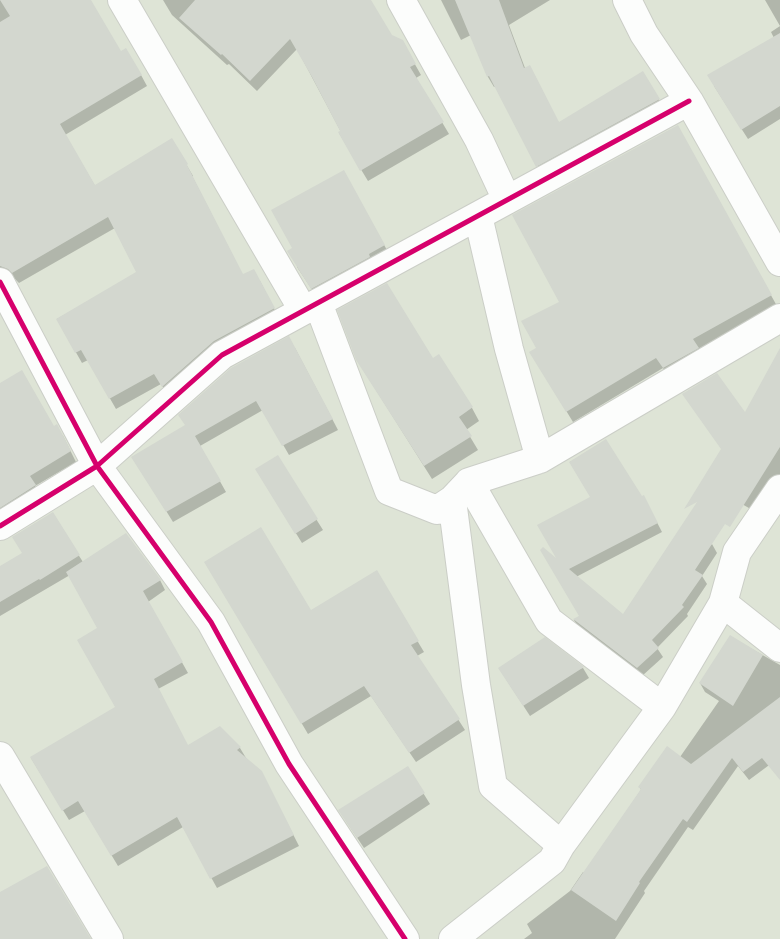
<!DOCTYPE html>
<html>
<head>
<meta charset="utf-8">
<style>
  body { margin:0 }
  canvas { display:block; background:#edf0e9 }
</style>
</head>
<body>
<canvas width="780" height="939"></canvas>
<script>
const context = document.querySelector('canvas').getContext('2d');
context.lineJoin = 'round';
function fill(path, color) { context.fillStyle = color; context.fill(path, 'evenodd'); }
const poly = rows => new Path2D(rows.map(r => 'M' + r).join(''));
function strokePath(path, color, width, dash) { context.strokeStyle = color; context.lineWidth = width; context.lineCap = dash ? 'butt' : 'round'; context.setLineDash(dash || []); context.stroke(path); }
fill(poly([
  [0,0,780,0,780,939,0,939]
]), '#dee4d6');
fill(poly([
  [0,0,90,0,121,53,141,75,147,86,65,135,95,186,172,140,193,176,192,176,243,276,260,281,280,320,169,397,161,384,116,409,88,360,82,363,57,319,138,273,115,228,19,283,15,279,8,277,0,279],
  [163,0,370,0,391,36,408,52,421,75,416,78,449,134,368,181,339,133,341,132,297,49,257,91,229,64,227,65,172,15],
  [441,0,550,0,509,25,525,68,559,123,643,73,665,110,543,176,496,86,494,87,488,77,471,35,461,40],
  [765,0,780,0,780,119,748,139,714,86,774,38,771,32,780,26],
  [677,127,777,306,670,378,663,368,573,422,537,363,537,349,560,302],
  [352,187,393,261,321,303,297,267],
  [295,348,338,430,289,455,263,410,200,446,226,492,173,522,139,467],
  [780,351,780,483,756,512,710,486,746,414],
  [432,360,472,408,479,421,466,430,478,450,432,479,366,374],
  [0,384,63,436,76,462,35,486,41,496,0,516],
  [277,457,323,530,302,543,263,480],
  [570,461,649,507,662,532,576,577,623,616,712,544,717,553,702,576,707,584,687,614,688,616,657,648,663,657,642,676,579,628,574,620,580,616,560,563,592,498],
  [52,514,83,562,160,580,165,590,148,602,188,673,158,689,188,747,220,727,240,748,246,758,267,783,299,846,217,888,183,827,118,866,85,811,69,820,31,758,117,707,99,629,70,575,0,616,0,567,24,553],
  [206,562,310,612,376,572,424,652,417,656,465,730,416,762,371,696,308,734],
  [731,637,780,665,780,757,749,780,738,766,693,830,688,827,644,891,645,893,615,939,524,939,532,933,527,924,570,891,583,872,585,873,641,790,640,787,680,757,719,701,705,692,700,683],
  [583,668,589,678,530,716,506,679],
  [407,767,430,804,364,848,346,821]
]), '#0003');
fill(poly([
  [0,0,91,0,121,51,126,48,142,75,60,124,95,185,172,138,188,164,187,165,243,274,254,269,275,308,214,341,162,387,154,374,109,399,81,350,75,353,56,319,136,272,108,217,12,273,8,269,0,266,0,22,10,16],
  [195,0,371,0,392,35,403,40,416,64,410,67,444,122,360,171,338,132,340,131,312,77,290,39,250,81,222,54,221,55,179,18],
  [455,0,499,0,524,68,530,65,559,122,643,71,660,99,536,167,489,76,487,77],
  [780,33,780,106,741,130,707,75],
  [678,125,772,295,693,339,699,348,663,368,656,358,566,412,529,352,536,348,521,321,559,302,512,215],
  [344,170,385,245,369,254,370,257,311,289,287,251,292,248,271,210],
  [387,283,433,358,439,354,473,407,459,417,472,436,424,466,356,360,337,310],
  [289,336,333,419,282,446,256,401,195,436,221,481,166,512,131,457,185,425,178,415,231,368],
  [780,348,780,447,730,527,725,524,695,570,703,575,682,605,684,607,652,640,659,648,637,668,573,619,579,616,540,550,543,547,556,558,537,525,590,497,569,462,606,439,642,496,644,495,658,523,569,569,623,614,697,502,684,509,721,449,682,394,717,373,745,412],
  [22,370,54,426,57,424,71,451,30,476,36,485,0,508,0,383],
  [278,455,318,519,295,534,255,469],
  [53,512,80,555,40,580,39,579,0,602,0,566,22,553,12,537],
  [261,527,311,610,377,570,419,641,411,645,460,719,409,753,364,686,301,724,204,562],
  [126,533,161,580,143,591,183,662,154,679,188,745,220,726,241,747,237,750,262,771,294,835,210,879,177,817,111,856,78,801,62,811,30,757,115,707,77,640,97,628,66,572],
  [730,635,763,655,733,706,699,683],
  [545,637,584,667,523,706,498,668],
  [780,697,780,780,762,758,743,772,732,758,687,822,683,819,639,882,640,883,616,921,571,890,641,789,638,787,667,746,691,764],
  [408,766,425,793,357,838,338,810],
  [47,866,91,939,0,939,0,892]
]), '#d3d7cf');
const minor = poly([
  [122,0,303,310],
  [401,0,479,140,507,200],
  [627,0,644,34,689,101,780,262],
  [0,282,97,466,211,622,289,764,405,939],
  [318,303,389,491,437,510,452,500,469,482,540,459,509,349,478,216],
  [540,459,780,318],
  [469,482,549,621,662,707],
  [452,500,476,685,493,786,561,845],
  [0,526,97,466,222,355,689,101],
  [723,603,780,648],
  [0,756,109,939],
  [453,939,552,861,561,845,662,707,723,603,737,552,780,489]
]);
strokePath(minor, '#cbcec7', 30);
strokePath(minor, '#fcfdfc', 28);
strokePath(poly([
  [0,282,97,466,211,622,289,764,405,939],
  [0,526,97,466,222,355,689,101]
]), '#d6006c', 5);
</script>
</body>
</html>
